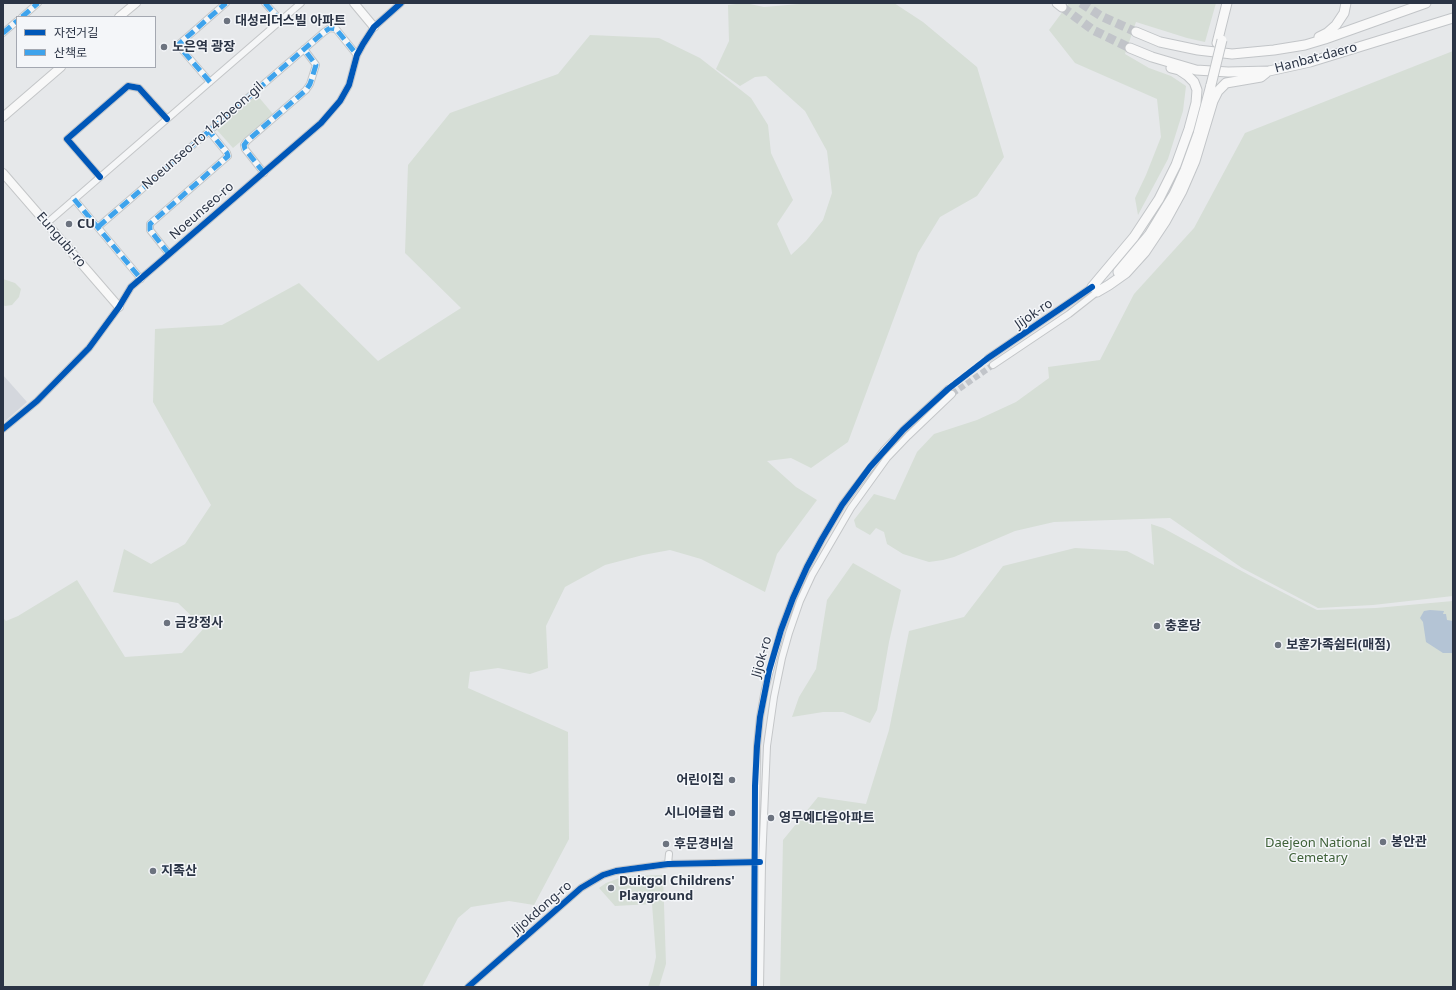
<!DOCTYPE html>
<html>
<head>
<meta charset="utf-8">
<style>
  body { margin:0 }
  #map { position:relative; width:1456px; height:990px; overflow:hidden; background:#e6e8ea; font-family:"Noto Sans","Noto Sans KR",sans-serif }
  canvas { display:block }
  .frame { position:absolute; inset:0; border:4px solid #2b3445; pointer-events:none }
  .legend { position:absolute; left:16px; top:16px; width:140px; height:52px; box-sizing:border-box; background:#f4f6f9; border:1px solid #a4a8b1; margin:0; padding:5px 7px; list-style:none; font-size:12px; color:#2b3445 }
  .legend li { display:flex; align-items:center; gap:8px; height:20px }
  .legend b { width:20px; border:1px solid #a4a8b1 }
</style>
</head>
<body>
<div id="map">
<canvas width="1456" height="990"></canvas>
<div class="frame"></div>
<ul class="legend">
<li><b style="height:5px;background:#0057b8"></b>자전거길</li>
<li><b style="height:5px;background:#3ea3ec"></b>산책로</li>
</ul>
</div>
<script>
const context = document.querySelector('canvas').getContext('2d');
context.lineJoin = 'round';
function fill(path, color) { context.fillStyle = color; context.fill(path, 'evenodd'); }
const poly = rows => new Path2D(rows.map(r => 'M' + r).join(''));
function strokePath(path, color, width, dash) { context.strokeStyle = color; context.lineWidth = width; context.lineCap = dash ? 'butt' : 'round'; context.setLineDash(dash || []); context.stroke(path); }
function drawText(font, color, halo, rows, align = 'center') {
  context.font = font + ' "Noto Sans","Noto Sans KR",sans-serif'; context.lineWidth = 3; context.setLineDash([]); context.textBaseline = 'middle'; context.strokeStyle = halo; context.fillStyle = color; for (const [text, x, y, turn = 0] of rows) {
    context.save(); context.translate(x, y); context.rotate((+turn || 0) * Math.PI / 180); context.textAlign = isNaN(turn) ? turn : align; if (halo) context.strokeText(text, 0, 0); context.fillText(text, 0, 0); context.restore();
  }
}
fill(poly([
  [3,375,27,402,3,423]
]), '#d4d7dd');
fill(poly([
  [745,3,764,7,811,3,894,3,923,22,977,67,1004,157,977,196,940,217,918,253,848,442,811,468,791,458,767,461,796,487,817,500,777,554,765,592,701,559,670,550,643,555,605,565,565,587,546,626,548,668,530,674,498,668,470,672,468,688,568,732,569,839,534,905,509,901,471,907,458,918,422,987,3,987,3,618,6,621,18,616,77,580,125,657,182,653,204,628,178,603,113,592,124,549,151,564,185,544,211,505,153,402,155,329,222,325,299,283,378,361,461,308,405,253,408,165,450,113,558,74,590,35,659,38,700,58,751,98,768,125,771,153,793,200,777,224,791,255,806,241,823,220,832,193,827,151,805,111,766,76,755,77,740,86,716,69,729,41,728,5],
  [1069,3,1216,3,1205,42,1187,38,1136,22,1125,54,1149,68,1171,76,1186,86,1183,111,1168,159,1138,215,1135,198,1146,175,1161,137,1157,99,1075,63,1049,30],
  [1453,51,1453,596,1373,605,1318,608,1242,568,1170,518,1054,522,1015,531,954,557,943,560,929,562,903,554,887,544,884,532,876,528,870,535,856,527,854,520,874,494,895,500,917,452,934,434,977,420,1016,402,1049,378,1048,367,1100,360,1134,294,1194,228,1245,133],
  [257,95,273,114,233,148,217,130],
  [3,279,15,283,21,289,19,297,12,305,5,306,3,305],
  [1151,524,1163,528,1249,575,1317,610,1376,608,1453,601,1453,987,780,987,783,840,818,797,866,804,889,730,909,631,964,617,1003,566,1075,548,1127,551,1154,565],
  [853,563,901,590,889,642,877,710,870,723,843,712,823,712,792,717,799,697,816,669,827,600],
  [663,875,666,964,659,987,648,987,653,971,656,957,652,904,615,906,599,888,606,883,625,876]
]), '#d6ded6');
fill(poly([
  [1430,610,1444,611,1443,614,1446,614,1447,620,1453,621,1453,653,1443,653,1426,642,1423,622,1420,618,1424,611]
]), '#b4c4d5');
strokePath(poly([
  [948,389,988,358],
  [952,394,993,365]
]), '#c1c4c9', 6, [6, 3]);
strokePath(poly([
  [1081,3,1101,16,1136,32],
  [1062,7,1093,30,1130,48]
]), '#c1c4c9', 9, [9, 4.5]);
const street = poly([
  [265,3,281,21],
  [22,17,38,3],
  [3,33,17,21],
  [210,82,178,45,226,3],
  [264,173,245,149,244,145,247,141,306,90,310,84,316,65,304,49],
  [100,177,67,139,128,86,139,88,167,119],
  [74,199,141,279],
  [47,223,301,3],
  [98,227,324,32,330,28,336,29,357,55],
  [169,254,150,230,150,224,228,156,227,153,209,131],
  [988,358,1092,287],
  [993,365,1069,314,1097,292],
  [3,429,37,401,89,348,119,307,131,287,321,123,340,101,349,85,357,55,363,44,374,27,401,3],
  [668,864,669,854],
  [468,987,581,888,603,875,616,871,668,864,758,862],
  [754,987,757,746,760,717,765,689,781,630,793,598,807,567,822,539,842,505,857,485,884,450,903,430,948,389],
  [760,987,762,863,767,746,774,697,782,658,789,633,800,601,812,575,851,508,887,458,908,436,952,394]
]);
const secondary = poly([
  [354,3,374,27],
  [119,17,136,3],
  [3,117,61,67],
  [3,173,119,307]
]);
const primary = poly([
  [1057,3,1062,7],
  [1136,32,1160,42,1198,50,1232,54,1274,50,1305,45,1325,39,1426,3],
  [1319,37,1327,33,1336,25,1344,13,1346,3],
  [1217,43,1227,3],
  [1130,48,1152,57,1196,70,1228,72,1269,71,1310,62,1453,18],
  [1118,272,1149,235,1174,194,1185,170,1198,134,1211,85],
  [1092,287,1134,237,1159,199,1176,165,1189,129,1196,103,1197,90,1194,82,1188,76,1179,70,1171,68],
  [1097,292,1109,285,1126,273,1145,252,1165,222,1182,191,1195,161,1213,101,1218,91,1226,83,1261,77,1266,73]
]);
strokePath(street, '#c4c6c8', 8);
strokePath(secondary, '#c4c6c8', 10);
strokePath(primary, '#c2c5c8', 11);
strokePath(street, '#f5f6f7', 6);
strokePath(secondary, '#f8f8f8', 8);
strokePath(primary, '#f8f8f8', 9);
const primaryBridge = poly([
  [1211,85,1222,40]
]);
strokePath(primaryBridge, '#c2c5c8', 11, []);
strokePath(primaryBridge, '#f8f8f8', 9);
strokePath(poly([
  [265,3,281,21],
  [22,17,38,3],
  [3,33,17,21],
  [210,82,178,45,226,3],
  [264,173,245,149,244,145,247,141,306,90,310,84,316,65,304,49],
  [74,199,141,279],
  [98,227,324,32,330,28,336,29,357,55],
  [169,254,150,230,150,224,228,156,227,153,209,131]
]), '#3ea3ec', 5, [10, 5]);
strokePath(poly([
  [100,177,67,139,128,86,139,88,167,119],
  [3,429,37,401,89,348,119,307,131,287,321,123,340,101,349,85,357,55,363,44,374,27,401,3],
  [468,987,581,888,603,875,616,871,668,864,760,862],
  [754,987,755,786,757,746,760,717,769,671,781,630,793,598,807,567,822,539,842,505,870,467,903,430,948,389,988,358,1092,287]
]), '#0057b8', 6);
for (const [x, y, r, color] of [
  [227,21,4,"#6c737f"],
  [164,47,4,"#6c737f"],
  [69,224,4,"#6c737f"],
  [167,623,4,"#6c737f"],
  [1157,626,4,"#6c737f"],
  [1278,645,4,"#6c737f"],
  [732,780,4,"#6c737f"],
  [732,813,4,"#6c737f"],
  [771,818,4,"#6c737f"],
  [1383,842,4,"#6c737f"],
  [666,844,4,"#6c737f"],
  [153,871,4,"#6c737f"],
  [611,888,4,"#6c737f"]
]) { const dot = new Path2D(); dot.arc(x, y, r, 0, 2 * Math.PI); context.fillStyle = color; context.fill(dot); strokePath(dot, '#f4f6f9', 1.5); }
drawText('bold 13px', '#2b3445', '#f4f6f9', [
  ["대성리더스빌 아파트",235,21],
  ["노은역 광장",172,47],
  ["CU",77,224],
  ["금강정사",175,623],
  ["충혼당",1165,626],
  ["보훈가족쉼터(매점)",1286,645],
  ["어린이집",724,780,"right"],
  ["시니어클럽",724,813,"right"],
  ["영무예다음아파트",779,818],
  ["봉안관",1391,842],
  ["후문경비실",674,844],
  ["지족산",161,871],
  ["Duitgol Childrens'",619,881],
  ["Playground",619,896]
], 'left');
drawText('13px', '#2b3445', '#f4f6f9', [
  ["Hanbat-daero",1316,58,-15],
  ["Noeunseo-ro 142beon-gil",203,136,-41],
  ["Noeunseo-ro",202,211,-41],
  ["Eungubi-ro",61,240,49],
  ["Jijok-ro",1034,314,-34],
  ["Jijok-ro",762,657,-74],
  ["Jijokdong-ro",542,908,-41]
]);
drawText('13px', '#3f6138', '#f4f6f9', [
  ["Daejeon National",1318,843],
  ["Cemetary",1318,858]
]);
</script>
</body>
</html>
